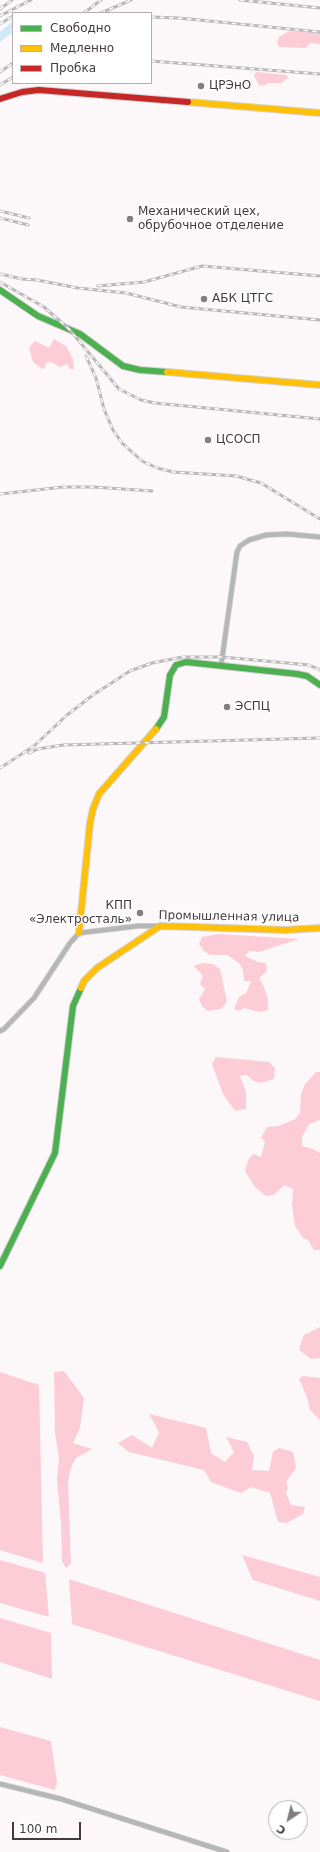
<!DOCTYPE html>
<html>
<head>
<meta charset="utf-8">
<style>
  body { margin:0 }
  #map { position:relative; width:320px; height:1852px; overflow:hidden; background:#fcf7f8; font-family:"DejaVu Sans",sans-serif }
  canvas { display:block }
  .legend { position:absolute; left:12px; top:12px; width:140px; height:72px; box-sizing:border-box; background:#fff; border:1px solid #b4b0b1; margin:0; padding:5px 7px; list-style:none; font-size:12px; color:#433a3c }
  .legend li { display:flex; align-items:center; gap:8px; height:20px }
  .legend b { width:20px; border:1px solid #b4b0b1 }
  .north { position:absolute; left:268px; top:1800px; width:40px; height:40px; box-sizing:border-box; background:#fff; border:1px solid #b4b0b1; border-radius:50%; rotate:215deg; font-size:11px; font-weight:700; line-height:16px; text-align:center; color:#433a3c }
  .north::after { content:''; display:block; margin:auto; width:14px; height:18px; background:#847c7e; clip-path:polygon(50% 0,100% 100%,50% 72%,0 100%) }
  .scale { position:absolute; left:12px; top:1822px; width:69px; height:18px; box-sizing:border-box; border:2px solid #433a3c; border-top:0; padding-left:5px; font-size:12px; line-height:14px; white-space:nowrap; color:#433a3c; -webkit-text-stroke:3px #fff; paint-order:stroke }
</style>
</head>
<body>
<div id="map">
<canvas width="320" height="1852"></canvas>
<ul class="legend">
<li><b style="height:5px;background:#4caf50"></b>Свободно</li>
<li><b style="height:5px;background:#ffc107"></b>Медленно</li>
<li><b style="height:5px;background:#c62828"></b>Пробка</li>
</ul>
<div class="north">С</div>
<div class="scale">100 m</div>
</div>
<script>
const context = document.querySelector('canvas').getContext('2d');
context.lineJoin = 'round';
function fill(path, color) { context.fillStyle = color; context.fill(path, 'evenodd'); }
const poly = rows => new Path2D(rows.map(r => 'M' + r).join(''));
function strokePath(path, color, width, dash) { context.strokeStyle = color; context.lineWidth = width; context.lineCap = dash ? 'butt' : 'round'; context.setLineDash(dash || []); context.stroke(path); }
function drawText(font, color, halo, rows, align = 'center') {
  context.font = font + ' "DejaVu Sans",sans-serif'; context.lineWidth = 3; context.setLineDash([]); context.textBaseline = 'middle'; context.strokeStyle = halo; context.fillStyle = color; for (const [text, x, y, turn = 0] of rows) {
    context.save(); context.translate(x, y); context.rotate((+turn || 0) * Math.PI / 180); context.textAlign = isNaN(turn) ? turn : align; if (halo) context.strokeText(text, 0, 0); context.fillText(text, 0, 0); context.restore();
  }
}
fill(poly([
  [289,31,320,32,320,44,310,43,306,48,279,47,277,43,279,37],
  [256,72,287,75,288,78,281,83,268,83,264,86,259,85,254,76],
  [54,339,66,346,73,359,74,369,70,369,67,364,60,367,51,362,46,363,45,368,42,369,33,362,29,348,32,344,35,341,49,348],
  [219,934,299,939,259,952,249,951,245,956,258,962,266,963,267,971,259,978,263,985,268,999,268,1010,259,1012,244,1008,239,1011,234,1009,239,997,246,993,251,981,244,981,243,970,239,963,227,955,210,955,204,951,199,944,202,937],
  [202,963,213,964,220,969,227,1002,221,1009,208,1011,202,1006,199,999,205,989,200,984,203,976,194,966],
  [216,1057,269,1062,275,1068,274,1079,261,1083,254,1081,247,1075,240,1076,246,1092,246,1109,235,1111,223,1094,212,1064],
  [316,1072,320,1072,320,1120,309,1124,302,1137,302,1146,313,1149,320,1153,320,1250,314,1250,308,1240,303,1238,295,1226,292,1205,293,1189,284,1185,274,1195,266,1196,255,1187,245,1171,249,1158,254,1154,261,1157,265,1141,261,1138,267,1127,279,1126,295,1119,300,1113,301,1094,305,1084],
  [320,1327,320,1358,311,1359,299,1350,301,1342,304,1335],
  [64,1371,84,1398,80,1428,73,1443,92,1449,76,1458,71,1467,68,1483,71,1563,66,1568,62,1561,61,1523,57,1480,59,1458,55,1433,54,1372],
  [0,1372,39,1385,43,1563,0,1550],
  [303,1376,320,1378,320,1420,310,1410,307,1397,299,1379],
  [149,1414,206,1428,211,1453,225,1462,234,1452,226,1437,247,1442,254,1456,252,1470,269,1471,273,1452,279,1448,293,1452,296,1468,286,1482,288,1488,286,1493,291,1505,305,1507,303,1514,287,1523,278,1522,270,1493,251,1487,241,1493,211,1482,204,1470,129,1452,118,1443,132,1435,152,1448,159,1432],
  [242,1555,320,1577,320,1601,253,1580],
  [0,1560,45,1573,49,1617,0,1603],
  [69,1579,320,1660,320,1701,72,1624],
  [0,1618,51,1633,52,1679,0,1662],
  [0,1727,51,1741,57,1782,55,1790,0,1775]
]), '#fccdd6');
fill(poly([
  [12,22,13,32,0,42,0,32]
]), '#cfe7f7');
const street = poly([
  [221,666,237,552,240,546,249,540,266,535,287,534,320,537],
  [0,1031,4,1029,34,998,70,943,79,933,138,926,159,926],
  [0,1784,61,1799,227,1852]
]);
const fast = poly([
  [0,290,38,316,80,334,123,366,140,370,167,372],
  [156,729,164,717,170,675,176,665,186,662,297,674,307,676,320,685],
  [0,1266,55,1153,73,1006,81,988]
]);
const slow = poly([
  [188,102,320,113],
  [167,372,320,385],
  [79,933,90,823,93,809,99,794,156,729],
  [81,988,84,981,97,968,160,926,286,930,320,928]
]);
const jam = poly([
  [0,99,22,92,39,90,188,102]
]);
strokePath(street, '#d6d2d3', 6);
strokePath(fast, '#d6d2d3', 8);
strokePath(slow, '#d6d2d3', 8);
strokePath(jam, '#d6d2d3', 8);
strokePath(street, '#b5b6b7', 4.5);
strokePath(fast, '#4caf50', 6);
strokePath(slow, '#ffc107', 6);
strokePath(jam, '#c62828', 6);
const rail = poly([
  [240,0,320,8],
  [0,9,12,0],
  [84,13,101,0],
  [101,13,131,0],
  [0,16,31,0],
  [151,17,179,18,320,32],
  [0,24,13,16],
  [151,61,320,74],
  [0,72,13,63],
  [0,85,13,77],
  [0,211,29,218],
  [0,218,28,225],
  [0,274,22,279,37,280,78,288,126,293,181,307,320,320],
  [0,282,44,307,69,329,119,389,141,400,155,403,320,419],
  [98,286,144,282,202,266,320,276],
  [86,356,96,378,104,409,113,430,122,443,142,461,157,468,173,472,236,476,261,483,320,519],
  [0,494,63,487,93,487,152,491],
  [29,753,38,749,63,745,320,738],
  [0,768,34,746,67,715,93,695,130,671,152,663,183,657,222,657,309,665,320,670]
]);
strokePath(rail, '#bab8b9', 3);
strokePath(rail, '#fff', 1.5, [4.5]);
for (const [x, y, r, color] of [
  [201,86,4,"#847c7e"],
  [130,219,4,"#847c7e"],
  [204,299,4,"#847c7e"],
  [208,440,4,"#847c7e"],
  [227,707,4,"#847c7e"],
  [140,913,4,"#847c7e"]
]) { const dot = new Path2D(); dot.arc(x, y, r, 0, 2 * Math.PI); context.fillStyle = color; context.fill(dot); strokePath(dot, '#fff', 1.5); }
drawText('12px', '#433a3c', '#fff', [
  ["ЦРЭнО",209,86],
  ["Механический цех,",138,212],
  ["обрубочное отделение",138,226],
  ["АБК ЦТГС",212,299],
  ["ЦСОСП",216,440],
  ["ЭСПЦ",235,707],
  ["КПП",132,906,"right"],
  ["«Электросталь»",132,920,"right"]
], 'left');
drawText('12px', '#433a3c', '#fff', [
  ["Промышленная улица",229,917,1]
]);
</script>
</body>
</html>
